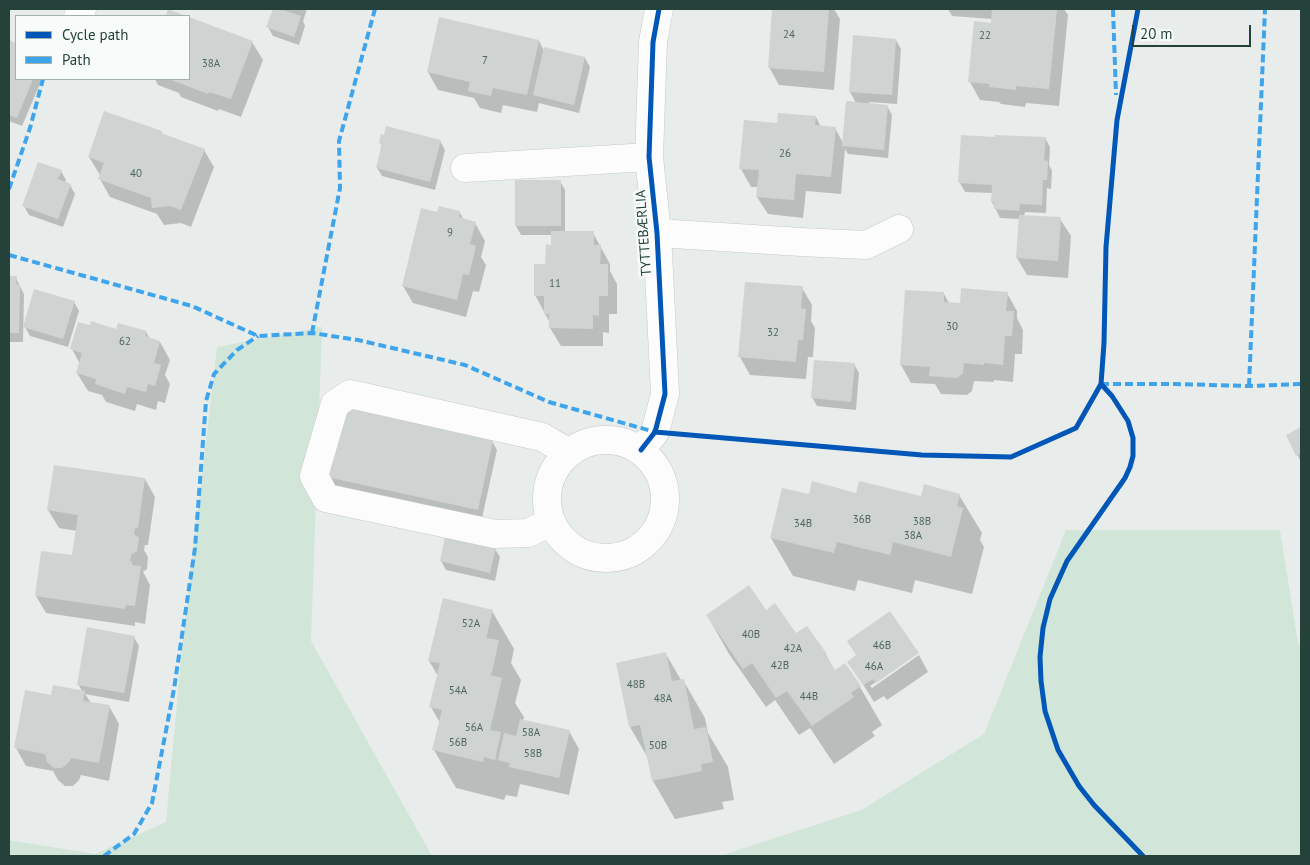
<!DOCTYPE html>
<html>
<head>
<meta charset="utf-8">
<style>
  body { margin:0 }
  #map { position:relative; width:1310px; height:865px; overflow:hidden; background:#e8edeb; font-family:"PT Sans",sans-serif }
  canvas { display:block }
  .frame { position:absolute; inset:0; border:10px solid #24423a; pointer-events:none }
  .legend { position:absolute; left:15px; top:15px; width:175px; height:65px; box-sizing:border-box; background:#f7fbf9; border:1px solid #a3b1ad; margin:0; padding:6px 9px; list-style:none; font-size:15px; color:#24423a }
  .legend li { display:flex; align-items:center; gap:10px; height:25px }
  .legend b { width:25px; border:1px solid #a3b1ad }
  .scale { position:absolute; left:1132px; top:25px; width:119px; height:22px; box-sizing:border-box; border:2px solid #24423a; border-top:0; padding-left:6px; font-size:15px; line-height:18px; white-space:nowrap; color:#24423a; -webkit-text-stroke:4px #f7fbf9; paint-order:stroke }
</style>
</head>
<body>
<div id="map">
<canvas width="1310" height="865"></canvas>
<div class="frame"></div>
<ul class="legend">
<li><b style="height:6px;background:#0057b8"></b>Cycle path</li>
<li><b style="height:6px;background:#3ea4ec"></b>Path</li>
</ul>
<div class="scale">20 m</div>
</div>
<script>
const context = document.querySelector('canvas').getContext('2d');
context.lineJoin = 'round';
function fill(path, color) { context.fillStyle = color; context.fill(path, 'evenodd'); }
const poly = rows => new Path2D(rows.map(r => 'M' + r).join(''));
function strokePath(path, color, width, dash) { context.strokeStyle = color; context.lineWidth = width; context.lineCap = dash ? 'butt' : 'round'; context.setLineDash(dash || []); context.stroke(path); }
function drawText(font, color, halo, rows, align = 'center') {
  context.font = font + ' "PT Sans",sans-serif'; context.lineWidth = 5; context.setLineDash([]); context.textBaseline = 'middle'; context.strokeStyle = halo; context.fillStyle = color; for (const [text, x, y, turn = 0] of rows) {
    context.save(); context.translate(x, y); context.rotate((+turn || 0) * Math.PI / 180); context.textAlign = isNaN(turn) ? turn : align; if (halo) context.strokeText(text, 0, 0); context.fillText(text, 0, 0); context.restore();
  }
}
fill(poly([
  [322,327,311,641,432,856,9,856,9,840,95,854,166,822,183,636,217,347],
  [1066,530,1280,530,1298,643,1301,646,1301,856,720,856,861,810,984,734]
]), '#d1e6d8');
fill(poly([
  [274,9,307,9,303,21,305,26,299,45,273,36,268,27],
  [773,9,834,9,840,19,834,90,779,85,769,67],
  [948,9,1064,9,1068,15,1059,106,1026,103,1025,107,1001,104,999,102,980,100,970,82,992,24,992,19,952,16],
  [189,18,252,42,263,60,241,117,219,109,218,111,181,97,179,93,158,85,155,79,189,79],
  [896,40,901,49,897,104,869,102,869,104,887,106,892,115,888,158,848,154,845,149,841,194,806,191,803,218,768,214,757,197,758,187,751,187,741,169,778,124,816,117,821,127,835,128,843,143,856,103,850,92],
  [9,41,16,44,16,79,42,79,22,126,9,121],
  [539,41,544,51,585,58,590,67,579,113,539,103,537,112,503,105,501,113,480,108,474,98,438,90,428,72],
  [161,132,163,135,204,150,214,167,191,227,181,223,164,225,157,214,110,197,100,179,100,175,89,157],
  [996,138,1045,138,1050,147,1049,165,1052,171,1051,189,1047,188,1046,213,1025,212,1024,216,1060,219,1071,236,1068,278,1027,275,1017,258,1020,219,1000,218,992,202,993,193,965,192,960,183],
  [440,141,445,150,435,190,382,176,377,168,382,146,380,142],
  [61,171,66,180,65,183,70,185,75,194,63,227,29,215,24,206],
  [560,181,565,190,565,233,593,233,610,264,610,271,617,284,617,314,609,314,609,333,603,332,603,346,561,346,550,328,550,323,535,295,547,266,553,246,553,235,521,235,516,226],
  [460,213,464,220,475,223,485,241,481,257,486,265,479,292,473,291,466,317,413,303,403,286,438,214],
  [9,277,16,278,24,294,23,342,9,342],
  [802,288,812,305,811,321,815,328,813,357,808,357,806,379,750,375,740,357],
  [1007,293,1017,311,1017,318,1023,330,1022,354,1015,354,1013,382,994,380,994,382,974,381,972,391,967,395,941,394,935,384,911,383,901,365,944,294,949,303,961,304],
  [74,302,79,311,68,347,30,336,25,327],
  [117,330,146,332,150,339,160,342,170,360,165,375,170,384,165,403,158,401,156,410,137,404,135,411,106,402,102,395,88,391,77,373,80,364,72,349],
  [854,364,859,373,856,410,817,406,812,397],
  [1301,428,1301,462,1287,435],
  [492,441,497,450,482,518,334,485,329,476],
  [145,479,155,497,148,545,145,545,144,550,148,557,147,569,143,572,150,585,145,624,135,622,135,626,46,613,36,596,73,557,77,531,59,528,48,510],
  [857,495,922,498,959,495,982,533,980,540,984,547,972,594,915,580,912,593,858,580,855,591,793,576,771,538,810,496],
  [495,549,500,557,495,581,446,570,441,561],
  [492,611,514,649,511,663,521,680,515,703,524,717,523,721,569,731,579,749,569,795,520,784,517,797,506,795,504,800,456,788,434,750,440,723,431,707,438,676,429,661],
  [765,611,796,635,807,627,826,655,835,671,860,687,882,725,872,732,875,736,834,764,810,728,799,735,775,700,766,707,729,654,707,615],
  [134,637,139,646,129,702,85,694,91,703,109,706,119,724,109,781,81,775,79,780,73,786,65,786,58,780,53,771,26,766,16,748,52,696,82,691,78,684],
  [918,653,870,686,872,688,919,655,928,672,887,700,884,696,874,702,849,662,857,657],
  [666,654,681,680,683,680,705,718,708,733,728,767,734,800,722,802,724,809,675,819,653,781,648,758,630,727]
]), '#0003');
fill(poly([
  [168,9,186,16,166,16],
  [273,9,280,9,301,16,294,37,266,27],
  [772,9,829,9,824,72,768,68],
  [992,9,1057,9,1049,89,1016,86,1016,90,989,87,989,84,968,82,974,21,991,23],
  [189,17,253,41,231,99,209,92,208,94,169,79,189,79],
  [439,17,539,40,527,95,493,88,491,96,468,91,470,82,427,72],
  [853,35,896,39,892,95,849,92],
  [9,40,16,43,16,79,33,79,17,118,9,115],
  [544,47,585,57,574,105,533,95],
  [846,101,888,105,884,150,842,146],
  [104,111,162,131,161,133,205,149,181,210,170,206,152,208,151,198,98,179,104,163,88,157],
  [778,113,816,116,815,125,836,127,831,177,796,174,794,200,756,197,759,170,739,169,744,120,777,123],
  [386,126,441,140,430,182,376,168,382,143,379,143,381,134,384,135],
  [961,135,995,137,995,135,1046,137,1044,160,1048,161,1047,180,1043,180,1042,205,1020,204,1019,211,994,209,994,202,991,202,992,185,958,183],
  [38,162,62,170,58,179,71,184,58,219,22,206],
  [515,180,561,180,561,226,515,226],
  [439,206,460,211,459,217,476,222,470,244,476,246,469,275,463,274,457,300,402,286,421,208,437,212],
  [1019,215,1061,217,1058,261,1016,258],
  [551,231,594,231,594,245,601,245,600,264,608,264,608,296,599,296,599,316,593,315,593,329,549,328,549,314,544,314,544,296,534,296,534,264,545,264,546,244,551,245],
  [9,276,17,276,16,284,20,284,19,333,9,333],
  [745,282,803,286,801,308,806,309,803,340,798,340,796,362,738,357],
  [961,288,1008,292,1006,311,1014,311,1012,336,1005,336,1003,365,984,363,984,365,964,363,963,373,957,378,929,376,930,367,900,365,905,290,944,292,944,302,960,303],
  [34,289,75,301,63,339,23,327],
  [91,321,116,329,118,323,147,331,145,336,160,341,154,363,161,365,155,386,148,384,146,392,127,387,125,394,95,384,96,379,76,373,82,353,70,349,78,322,90,325],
  [814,360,855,363,851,402,811,398],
  [343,407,493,440,478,510,327,477],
  [1301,427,1301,453,1296,456,1286,435],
  [54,465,145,478,138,528,135,528,134,534,139,538,137,551,131,555,130,561,132,561,132,565,141,566,135,606,126,605,125,609,35,596,41,551,72,555,78,515,47,510],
  [812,481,856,493,859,481,921,496,924,484,960,494,957,506,963,508,951,557,893,542,890,555,837,542,834,553,770,538,782,488,809,494],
  [445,536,496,547,490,573,440,561],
  [749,585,766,610,775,603,796,633,807,626,827,654,825,655,835,670,845,663,861,686,851,693,854,697,812,726,787,691,776,698,752,663,743,669,706,615],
  [443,598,493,610,486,638,499,640,492,672,490,675,502,678,490,730,501,732,495,760,484,757,483,762,432,750,442,710,429,707,440,663,428,661],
  [890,611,919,653,876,683,873,679,863,685,847,662,856,655,847,641],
  [87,627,135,636,124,693,77,685],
  [666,652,672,681,684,679,694,729,706,727,713,762,701,764,702,771,652,781,640,725,629,727,616,663],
  [53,685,85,691,83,701,110,705,99,763,71,758,69,762,62,768,54,768,47,762,45,754,14,748,25,690,51,695],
  [520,719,570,730,559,778,509,767,510,763,498,760,504,733,516,736]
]), '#cfd4d2');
const minor = poly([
  [78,16,82,9],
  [465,168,649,157],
  [657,233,801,242,866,245,899,229],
  '547 499a59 59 0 1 1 118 0a59 59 0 1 1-118 0Z',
  [641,450,655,432,665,394,657,233,649,157,653,42,659,9],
  [551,522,528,533,495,534,326,498,314,476,335,404,350,394,542,437,569,453]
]);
strokePath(minor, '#c5cac8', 29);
strokePath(minor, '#fcfcfc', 28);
strokePath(poly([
  [1113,9,1116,95],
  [9,189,30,128,43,79],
  [9,255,192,306,258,336,312,333,358,340,465,365,549,402,655,432],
  [312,333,340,188,339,141,375,9],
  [1101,384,1175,384,1249,386,1301,384],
  [1249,386,1265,9],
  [104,856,134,834,152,803,174,689,195,548,206,401,214,374,237,350,258,336]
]), '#3ea4ec', 4, [8, 4]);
strokePath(poly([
  [1101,384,1112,396,1128,421,1133,438,1133,456,1130,467,1125,478,1067,561,1050,599,1043,628,1040,657,1041,681,1045,711,1058,750,1079,786,1094,805,1143,856],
  [655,432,922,455,1011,457,1076,428,1101,384,1104,343,1106,247,1117,120,1138,9],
  [641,450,655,432,665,394,657,233,649,157,653,42,659,9]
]), '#0057b8', 5);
drawText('11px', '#506761', null, [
  ["24",789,35],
  ["22",985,36],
  ["7",485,61],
  ["38A",211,64],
  ["26",785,154],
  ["40",136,174],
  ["9",450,233],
  ["11",555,284],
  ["30",952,327],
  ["32",773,333],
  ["62",125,342],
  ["36B",862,520],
  ["38B",922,522],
  ["34B",803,524],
  ["38A",913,536],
  ["52A",471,624],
  ["40B",751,635],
  ["46B",882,646],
  ["42A",793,649],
  ["42B",780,666],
  ["46A",874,667],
  ["48B",636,685],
  ["54A",458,691],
  ["44B",809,697],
  ["48A",663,699],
  ["56A",474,728],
  ["58A",531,733],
  ["56B",458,743],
  ["50B",658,746],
  ["58B",533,754]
]);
drawText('14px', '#24423a', '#f7fbf9', [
  ["TYTTEBÆRLIA",644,233,-94]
]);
</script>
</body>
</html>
